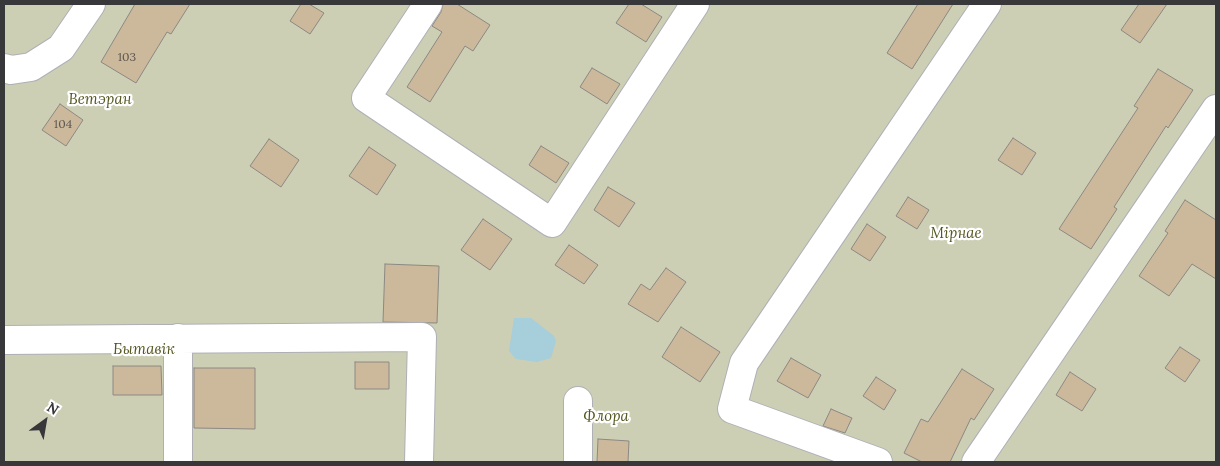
<!DOCTYPE html>
<html>
<head>
<meta charset="utf-8">
<style>
  body { margin:0 }
  #map { position:relative; width:1220px; height:466px; overflow:hidden; background:#f1f2f8; font-family:Lora,serif }
  canvas { display:block }
  .frame { position:absolute; inset:0; border:5px solid #38383a; pointer-events:none }
  .north { position:absolute; left:20px; top:396px; width:50px; height:50px; -webkit-text-stroke:4px #fff; paint-order:stroke; rotate:32deg; font-size:14px; font-weight:700; line-height:20px; text-align:center; color:#38383a }
  .north::after { content:''; display:block; margin:auto; width:18px; height:22px; background:#38383a; clip-path:polygon(50% 0,100% 100%,50% 72%,0 100%) }
</style>
</head>
<body>
<div id="map">
<canvas width="1220" height="466"></canvas>
<div class="frame"></div>
<div class="north">N</div>
</div>
<script>
const context = document.querySelector('canvas').getContext('2d');
context.lineJoin = 'round';
function fill(path, color) { context.fillStyle = color; context.fill(path, 'evenodd'); }
const poly = rows => new Path2D(rows.map(r => 'M' + r).join(''));
function strokePath(path, color, width, dash) { context.strokeStyle = color; context.lineWidth = width; context.lineCap = dash ? 'butt' : 'round'; context.setLineDash(dash || []); context.stroke(path); }
function drawText(font, color, halo, rows, align = 'center') {
  context.font = font + ' Lora,serif'; context.lineWidth = 4.5; context.setLineDash([]); context.textBaseline = 'middle'; context.strokeStyle = halo; context.fillStyle = color; for (const [text, x, y, turn = 0] of rows) {
    context.save(); context.translate(x, y); context.rotate((+turn || 0) * Math.PI / 180); context.textAlign = isNaN(turn) ? turn : align; if (halo) context.strokeText(text, 0, 0); context.fillText(text, 0, 0); context.restore();
  }
}
fill(poly([
  [4,4,1216,4,1216,462,4,462]
]), '#cdcfb5');
fill(poly([
  [514,318,531,318,554,336,556,341,551,358,537,362,516,359,509,351]
]), '#a6cedb');
const building = poly([
  [135,4,190,4,171,34,167,32,136,83,101,62,135,4],
  [301,4,309,4,324,13,310,34,290,21,301,4],
  [443,4,457,4,490,25,473,51,465,46,430,102,407,87,442,32,432,26,441,12,443,4],
  [629,4,641,4,662,17,646,42,616,23,629,4],
  [918,4,953,4,912,69,887,53,918,4],
  [1139,4,1167,4,1140,43,1121,30,1139,4],
  [592,68,620,84,607,104,580,87,592,68],
  [1158,69,1193,90,1168,128,1166,126,1114,207,1117,209,1091,249,1059,229,1138,108,1134,106,1158,69],
  [60,104,83,120,66,146,42,130,60,104],
  [1013,138,1036,153,1022,175,998,160,1013,138],
  [269,139,299,160,281,187,250,166,269,139],
  [541,146,569,163,556,183,529,165,541,146],
  [369,147,396,165,377,195,349,176,369,147],
  [608,187,635,203,619,227,594,210,608,187],
  [908,197,929,210,917,229,896,216,908,197],
  [1185,200,1216,220,1216,279,1192,264,1169,296,1139,276,1168,233,1165,231,1185,200],
  [483,219,512,239,490,270,461,250,483,219],
  [867,224,886,237,870,261,851,249,867,224],
  [569,245,598,265,584,284,555,265,569,245],
  [385,264,439,266,437,323,383,322,385,264],
  [666,268,686,282,658,322,628,304,641,284,650,290,666,268],
  [681,327,720,352,700,382,662,357,681,327],
  [1180,347,1200,360,1185,382,1165,368,1180,347],
  [791,358,821,375,808,398,777,381,791,358],
  [355,362,389,362,389,389,355,389,355,362],
  [113,366,161,366,162,395,113,395,113,366],
  [194,368,255,368,255,429,194,428,194,368],
  [962,369,994,389,974,420,971,418,950,462,922,462,904,453,921,419,928,422,962,369],
  [1070,372,1096,389,1082,411,1056,395,1070,372],
  [876,377,896,390,884,410,863,396,876,377],
  [831,409,852,418,845,433,823,426,831,409],
  [598,439,629,441,628,462,597,462,598,439]
]);
fill(building, '#ccb89b');
strokePath(building, '#8c8984', 1);
const minor = poly([
  [428,4,366,98,552,223,695,4],
  [4,68,11,70,31,67,61,48,91,4],
  [4,340,422,337,419,462],
  [178,462,178,338],
  [578,462,578,401],
  [878,462,732,409,744,363,987,4],
  [976,462,1216,109]
]);
strokePath(minor, '#afb0b6', 30);
strokePath(minor, '#fff', 28);
drawText('12px', '#5d5852', null, [
  ["103",127,58],
  ["104",63,125]
]);
drawText('italic 15px', '#555620', '#fff', [
  ["Ветэран",100,100],
  ["Мірнае",956,234],
  ["Бытавік",144,350],
  ["Флора",606,417]
]);
</script>
</body>
</html>
